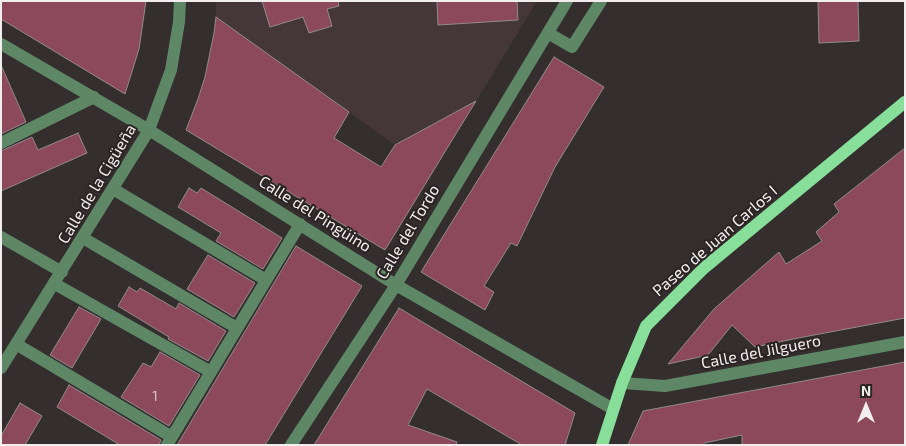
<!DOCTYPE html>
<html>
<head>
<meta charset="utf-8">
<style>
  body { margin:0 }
  #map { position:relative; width:906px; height:446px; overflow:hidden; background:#352e2f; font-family:"Exo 2",sans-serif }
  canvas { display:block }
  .frame { position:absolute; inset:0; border:2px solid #f2edee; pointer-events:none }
  .north { position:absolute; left:841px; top:381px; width:50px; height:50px; -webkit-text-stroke:4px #2b2425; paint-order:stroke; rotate:0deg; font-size:14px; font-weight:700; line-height:20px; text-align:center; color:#f2edee }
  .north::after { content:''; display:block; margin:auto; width:18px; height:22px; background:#f2edee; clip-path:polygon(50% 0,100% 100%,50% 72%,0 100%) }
</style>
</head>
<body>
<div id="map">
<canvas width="906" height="446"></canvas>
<div class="frame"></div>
<div class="north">N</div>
</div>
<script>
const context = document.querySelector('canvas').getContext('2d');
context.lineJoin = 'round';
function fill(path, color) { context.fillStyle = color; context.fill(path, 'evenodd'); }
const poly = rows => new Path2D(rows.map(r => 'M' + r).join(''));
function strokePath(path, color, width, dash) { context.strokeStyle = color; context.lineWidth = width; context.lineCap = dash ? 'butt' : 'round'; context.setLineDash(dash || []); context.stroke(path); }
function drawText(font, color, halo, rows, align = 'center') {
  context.font = font + ' "Exo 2",sans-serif'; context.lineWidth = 4; context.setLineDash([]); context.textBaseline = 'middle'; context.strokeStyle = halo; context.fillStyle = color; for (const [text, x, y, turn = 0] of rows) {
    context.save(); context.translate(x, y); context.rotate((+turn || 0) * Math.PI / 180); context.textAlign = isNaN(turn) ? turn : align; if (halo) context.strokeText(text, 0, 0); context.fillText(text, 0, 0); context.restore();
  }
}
fill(poly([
  [216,1,537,1,474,105,471,104,395,145,216,17]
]), '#443639');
const building = poly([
  [1,1,146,1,139,49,125,94,1,19,1,1],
  [262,1,338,1,339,6,327,9,332,26,309,33,303,17,270,27,262,1],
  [437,1,517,1,518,20,438,25,437,1],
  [818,1,858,1,859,41,819,43,818,1],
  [216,17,349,112,334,138,381,167,395,145,476,101,385,250,186,130,198,99,205,77,214,33,216,17],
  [554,57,604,87,555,167,517,246,511,243,484,286,494,292,485,310,421,272,554,57],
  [1,65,26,122,1,134,1,65],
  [78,133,87,153,1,191,1,151,32,137,38,150,78,133],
  [905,148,905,318,798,338,755,347,732,325,708,355,668,364,714,309,779,252,786,264,822,241,816,232,839,212,834,204,905,148],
  [189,188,197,193,201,188,282,238,263,269,216,241,221,233,178,207,189,188],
  [296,246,362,286,265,445,177,445,296,246],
  [208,255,255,283,234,317,187,289,208,255],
  [129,287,137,292,140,288,176,309,179,303,226,331,208,361,168,339,169,337,118,306,129,287],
  [79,307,101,319,72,368,50,355,79,307],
  [399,308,575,413,565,445,522,445,427,389,408,425,457,442,456,445,314,445,399,308],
  [160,352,200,375,169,426,121,397,143,363,151,367,160,352],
  [905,362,905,445,742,445,742,435,704,443,704,445,628,445,643,411,905,362],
  [69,385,161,440,159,445,120,445,57,407,69,385],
  [20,403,42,416,25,445,1,445,1,436,20,403]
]);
fill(building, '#8c495c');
strokePath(building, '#938a8c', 1);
strokePath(poly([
  [548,33,572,47,601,1],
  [1,44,149,130,396,285,613,409],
  [1,143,94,97],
  [113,189,266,280],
  [1,237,62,272],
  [83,238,237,328],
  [55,284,211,372],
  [16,344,172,437],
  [1,368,149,130,171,70,179,22,180,1],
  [622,383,665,386,905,342],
  [167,445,300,224],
  [291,445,396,285,567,1]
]), '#5e8766', 12);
strokePath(poly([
  [602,445,622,383,646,326,704,268,905,102]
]), '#87df9a', 12);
drawText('14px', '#d8c4ca', null, [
  ["1",155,396]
]);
drawText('16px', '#f2edee', '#2b2425', [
  ["Calle de la Cigüeña",97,184,-59],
  ["Calle del Pingüino",315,214,32],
  ["Calle del Tordo",408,232,-59],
  ["Paseo de Juan Carlos I",715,241,-41],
  ["Calle del Jilguero",761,352,-11]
]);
</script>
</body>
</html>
